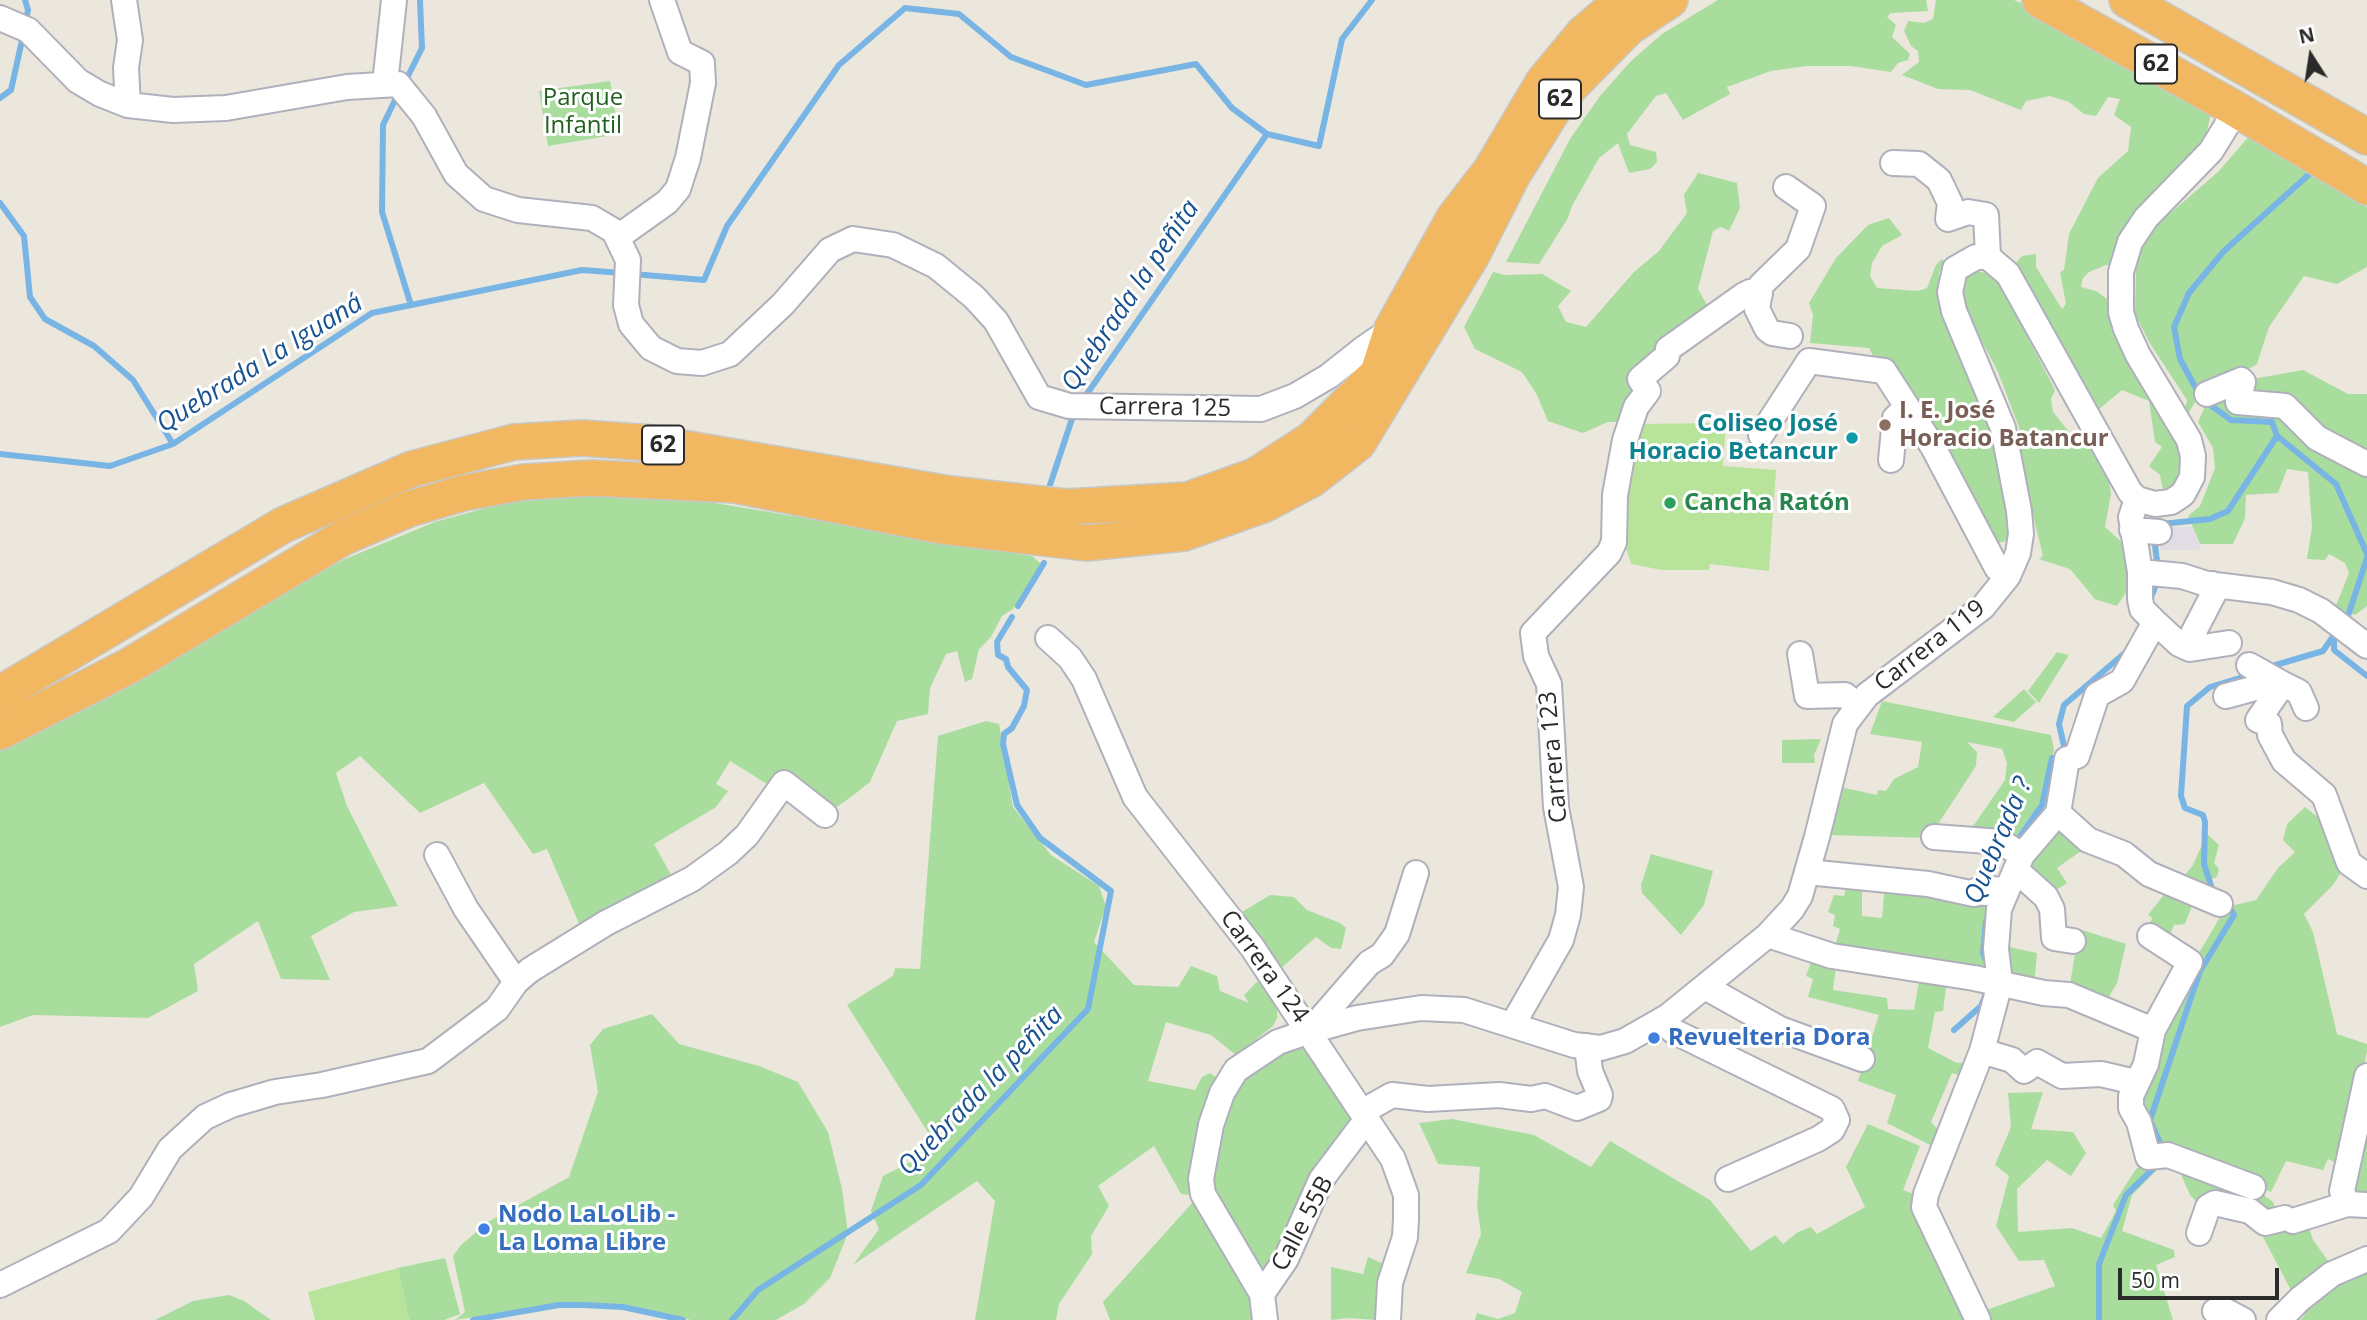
<!DOCTYPE html>
<html>
<head>
<meta charset="utf-8">
<style>
  body { margin:0 }
  #map { position:relative; width:2367px; height:1320px; overflow:hidden; background:#ebe7dd; font-family:"Open Sans",sans-serif }
  canvas { display:block }
  .north { position:absolute; left:2276px; top:21px; width:70px; height:70px; -webkit-text-stroke:5px #fff; paint-order:stroke; rotate:348deg; font-size:19px; font-weight:700; line-height:28px; text-align:center; color:#2a2a2a }
  .north::after { content:''; display:block; margin:auto; width:24px; height:32px; background:#2a2a2a; clip-path:polygon(50% 0,100% 100%,50% 72%,0 100%) }
  .scale { position:absolute; left:2118px; top:1268px; width:161px; height:32px; box-sizing:border-box; border:4px solid #2a2a2a; border-top:0; padding-left:9px; font-size:21px; line-height:24px; white-space:nowrap; color:#2a2a2a; -webkit-text-stroke:5px #fff; paint-order:stroke }
</style>
</head>
<body>
<div id="map">
<canvas width="2367" height="1320"></canvas>
<div class="north">N</div>
<div class="scale">50 m</div>
</div>
<script>
const context = document.querySelector('canvas').getContext('2d');
context.lineJoin = 'round';
function fill(path, color) { context.fillStyle = color; context.fill(path, 'evenodd'); }
const poly = rows => new Path2D(rows.map(r => 'M' + r).join(''));
function strokePath(path, color, width, dash) { context.strokeStyle = color; context.lineWidth = width; context.lineCap = dash ? 'butt' : 'round'; context.setLineDash(dash || []); context.stroke(path); }
function drawText(font, color, halo, rows, align = 'center') {
  context.font = font + ' "Open Sans",sans-serif'; context.lineWidth = 6; context.setLineDash([]); context.textBaseline = 'middle'; context.strokeStyle = halo; context.fillStyle = color; for (const [text, x, y, turn = 0] of rows) {
    context.save(); context.translate(x, y); context.rotate((+turn || 0) * Math.PI / 180); context.textAlign = isNaN(turn) ? turn : align; if (halo) context.strokeText(text, 0, 0); context.fillText(text, 0, 0); context.restore();
  }
}
fill(poly([
  [2192,527,2201,550,2160,550,2159,528]
]), '#e0dde4');
fill(poly([
  [1718,0,1926,0,1928,11,1891,13,1887,17,1896,25,1892,37,1910,54,1908,60,1898,63,1891,72,1851,66,1807,66,1771,71,1727,87,1730,94,1683,120,1666,93,1656,96,1627,134,1630,145,1656,152,1657,162,1650,169,1629,173,1618,143,1599,158,1572,206,1568,218,1539,264,1506,262,1570,139,1600,96,1631,61,1662,34],
  [1936,0,2014,0,2055,18,2202,101,2210,117,2206,136,2193,156,2135,212,2117,240,2112,266,2106,265,2089,272,2083,278,2081,287,2096,291,2107,299,2111,321,2170,426,2181,454,2179,483,2167,490,2163,490,2160,475,2149,466,2162,447,2155,442,2149,401,2122,390,2097,411,2016,263,2022,256,2036,254,2036,267,2062,309,2066,304,2060,272,2064,270,2069,234,2098,178,2128,151,2131,127,2114,115,2120,99,2108,97,2096,116,2084,114,2069,102,2050,96,2026,101,2021,110,1970,90,1938,89,1902,75,1919,62,1918,51,1911,46,1904,31,1908,21,1924,23,1933,19],
  [610,81,619,134,548,146,539,91],
  [2252,133,2367,207,2367,267,2337,284,2304,276,2269,327,2257,364,2237,376,2202,390,2188,414,2185,408,2187,400,2149,342,2135,314,2136,268,2142,245,2154,227,2218,172],
  [1698,173,1737,183,1740,208,1729,231,1721,227,1713,231,1698,289,1711,312,1641,392,1628,422,1608,422,1583,433,1548,421,1536,393,1522,372,1475,349,1464,327,1493,272,1505,275,1542,274,1571,291,1558,306,1566,322,1586,327,1634,272,1659,251,1687,213,1684,195],
  [1889,218,1902,235,1882,246,1872,263,1870,276,1877,288,1918,291,1927,288,1936,265,1942,259,1946,263,1939,272,1939,302,1946,324,1992,423,2007,508,2008,540,1999,543,1942,443,1878,365,1869,348,1810,343,1813,315,1809,303,1836,258,1868,225],
  [1977,271,1994,275,1999,282,2055,390,2051,399,2053,412,2078,443,2089,446,2109,481,2111,494,2105,527,2125,545,2131,585,2117,606,2095,599,2070,569,2039,559,2043,556,2019,458,2022,444,2019,427,1998,372,1964,308,1961,281,1965,275],
  [2303,370,2348,394,2367,394,2367,451,2244,399,2247,380],
  [2225,391,2275,408,2367,474,2367,606,2355,615,2335,608,2349,573,2345,563,2329,554,2325,560,2307,559,2312,527,2308,472,2287,469,2278,493,2246,495,2245,518,2233,544,2200,544,2188,516,2200,506,2215,468,2213,448,2198,422,2209,398],
  [589,495,673,496,1032,556,1041,564,1013,609,1002,616,991,637,979,649,972,679,965,682,957,651,946,654,930,688,928,714,897,721,870,782,851,797,825,815,782,778,767,784,730,761,716,784,728,791,716,807,654,844,675,882,581,928,547,849,533,854,484,783,420,813,360,756,336,773,347,806,398,906,354,912,311,936,330,980,281,979,258,921,194,964,198,991,148,1018,33,1015,0,1027,0,751,345,559,435,522,504,503],
  [2057,652,2069,655,2039,703,2028,691],
  [2024,689,2036,702,2014,722,1993,717],
  [1882,701,2051,735,2054,750,2039,804,2013,841,1965,838,2005,780,2007,763,2002,749,1967,742,1977,752,1976,766,1929,838,1830,835,1840,787,1877,795,1878,790,1886,791,1894,779,1918,767,1922,742,1870,734],
  [986,721,999,724,1013,807,1051,855,1099,886,1106,906,1094,942,1134,985,1178,987,1191,966,1217,976,1220,991,1249,1003,1244,995,1262,977,1277,1004,1277,1018,1273,1026,1236,1055,1211,1035,1166,1022,1148,1081,1195,1090,1202,1077,1210,1073,1217,1078,1192,1195,1181,1194,1154,1146,1098,1186,1109,1206,1091,1236,1092,1254,1059,1304,1056,1320,975,1320,995,1201,977,1181,853,1265,879,1229,871,1211,883,1176,938,1148,847,1005,893,976,895,968,920,969,938,736],
  [1821,739,1814,755,1815,763,1782,763,1782,740],
  [2305,807,2325,823,2344,868,2333,885,2304,914,2313,932,2337,1034,2367,1044,2367,1051,2342,1166,2328,1159,2323,1170,2286,1161,2271,1192,2214,1170,2151,1151,2141,1108,2148,1070,2193,963,2226,907,2256,900,2278,868,2295,852,2283,840,2287,824],
  [2059,815,2088,846,2057,868,2067,883,2050,894,2020,867],
  [2207,834,2219,845,2214,863,2219,869,2217,877,2206,881,2208,894,2179,882,2193,865],
  [1651,854,1713,871,1704,905,1681,935,1642,893,1641,885],
  [1847,881,1862,883,1862,916,1882,918,1885,884,1988,894,1998,979,1833,952,1840,929,1833,926,1835,915,1828,912,1834,895,1844,896],
  [2170,887,2195,898,2185,924,2174,925,2166,944,2148,929,2152,918,2148,915],
  [1270,895,1294,897,1307,910,1340,923,1346,928,1341,949,1331,948,1316,937,1278,971,1237,915],
  [2079,929,2126,944,2117,983,2104,1005,2069,991],
  [2000,945,2037,953,2034,987,2004,980],
  [1814,954,1837,960,1833,990,1887,998,1888,1009,1914,1010,1920,976,1947,981,1943,1011,1935,1012,1928,1048,1957,1063,1973,1062,1968,1079,1952,1073,1931,1122,1944,1136,1940,1150,1887,1123,1896,1095,1858,1081,1879,1015,1808,997,1813,979,1806,976],
  [652,1014,679,1044,759,1066,798,1082,828,1132,842,1189,848,1233,830,1278,804,1304,776,1320,691,1320,622,1304,558,1303,455,1320,465,1312,453,1256,461,1245,488,1222,569,1177,598,1092,590,1045,603,1029],
  [1295,1046,1308,1051,1357,1122,1267,1279,1211,1183,1211,1167,1230,1098,1251,1069],
  [2043,1092,2031,1129,2073,1132,2086,1153,2071,1176,2047,1160,2017,1189,2018,1232,2072,1228,2101,1238,2116,1211,2113,1205,2136,1169,2149,1160,2169,1158,2132,1195,2122,1231,2174,1250,2175,1257,2156,1265,2173,1320,1475,1320,1477,1313,1498,1319,1515,1313,1522,1292,1499,1279,1466,1273,1481,1234,1477,1205,1480,1167,1438,1164,1419,1123,1452,1119,1534,1135,1591,1167,1610,1141,1710,1200,1751,1251,1775,1235,1783,1244,1798,1232,1811,1227,1817,1234,1865,1207,1846,1167,1868,1124,1920,1146,1903,1190,1923,1198,1972,1315,2055,1286,2044,1260,2019,1261,1996,1226,2009,1176,1995,1165,2011,1127,2008,1093],
  [2356,1136,2367,1137,2367,1200,2354,1202],
  [2175,1161,2264,1195,2273,1202,2278,1213,2203,1208,2190,1195],
  [1193,1202,1201,1217,1247,1278,1256,1320,1110,1320,1103,1302],
  [2307,1222,2313,1240,2334,1269,2295,1298,2261,1233],
  [1368,1257,1388,1266,1377,1320,1348,1318,1331,1320,1331,1267,1363,1274],
  [445,1258,460,1314,444,1320,409,1320,398,1268],
  [2361,1262,2367,1274,2367,1320,2300,1320,2305,1315,2298,1308],
  [229,1295,244,1301,271,1320,155,1320,193,1301]
]), '#a8dd9d');
fill(poly([
  [1726,423,1723,466,1776,470,1769,571,1710,564,1709,570,1662,570,1631,564,1624,541,1636,424],
  [398,1268,409,1320,315,1320,308,1292]
]), '#b7e49a');
strokePath(poly([
  [25,0,28,10,26,22],
  [405,82,422,48,420,0],
  [398,94,383,125,382,212,411,305],
  [0,98,11,90,23,36],
  [0,203,24,236,30,297,45,319,94,346,133,380,173,444],
  [633,274,704,280,727,226,839,65,905,8,959,14,1011,57,1086,85,1196,64,1232,108,1267,134,1319,146,1342,39,1372,0],
  [2199,394,2180,359,2174,327,2189,293,2224,251,2315,169],
  [1082,401,1267,134],
  [2206,402,2231,420,2272,422,2277,436,2336,484,2367,554],
  [0,454,110,466,173,444,372,313,582,270,622,273],
  [1048,491,1074,413],
  [2161,524,2210,519,2228,511,2277,436],
  [2154,538,2158,569],
  [2149,602,2158,580],
  [1018,606,1044,563],
  [2346,622,2367,558],
  [2334,635,2334,650,2367,676],
  [2269,667,2323,651,2334,635],
  [2014,845,2042,805,2052,758,2061,757,2064,746,2059,724,2064,705,2126,652],
  [2213,892,2204,864,2205,822,2203,815,2185,808,2181,796,2187,706,2210,687,2253,674],
  [1986,921,1983,953,1988,965],
  [1954,1030,1981,1006,1985,996],
  [2163,1150,2150,1120,2200,971,2234,915,2227,903],
  [473,1320,559,1305,583,1305,623,1307,683,1320],
  [732,1320,758,1290,921,1185,1088,1009,1111,891,1040,838,1017,805,1003,744,1004,734,1012,728,1024,706,1027,690,1008,667,1006,659,998,655,997,642,1012,617],
  [2099,1320,2099,1264,2126,1195,2157,1165]
]), '#78b5e5', 6);
const minor = poly([
  [124,0,130,40,126,68,128,105],
  [0,18,28,30,78,81,100,94,128,105,173,110,226,108,347,87,398,84,424,116,456,174,484,199,518,210,592,218,614,231,628,260,626,305,631,324,651,348,677,361,702,363,730,354,783,304,830,250,853,239,893,245,936,266,974,297,996,321,1039,397,1069,406,1261,409,1295,396,1329,376,1363,349,1392,329,1395,331],
  [385,84,394,0],
  [1893,163,1919,164,1939,180,1950,203,1948,219,1968,212,1986,215,1988,257],
  [1786,187,1813,206,1798,249,1761,285,1757,309,1767,329,1772,333,1790,336],
  [618,237,667,202,678,189,688,158,703,83,702,63,680,52,662,0],
  [2207,394,2241,380,2243,382,2238,402,2285,406,2317,438,2367,464],
  [1761,435,1809,361,1884,371,1933,447,1997,568,2008,576],
  [1891,460,1895,418,1907,407],
  [2132,530,2159,532],
  [2140,572,2182,576,2207,584,2272,592,2299,600,2321,611,2367,646],
  [2155,622,2179,644,2190,649,2229,643],
  [1048,638,1070,658,1084,679,1135,797,1252,947,1393,1159,1406,1195,1406,1219,1405,1237,1390,1283,1388,1320],
  [2186,647,2214,593,2211,592,2212,584],
  [1800,654,1807,696,1845,695,1857,705],
  [2249,665,2283,684,2258,720,2269,724,2270,735,2284,761,2324,795,2349,863,2367,876],
  [2283,684,2299,692,2306,708],
  [2226,696,2270,684,2280,687],
  [2058,813,2088,840,2124,854,2149,874,2220,904],
  [1934,837,2001,842,2022,855],
  [437,855,466,909,516,982],
  [2016,870,2046,897,2052,909,2054,938,2073,941],
  [1807,872,1928,884,1974,894,1975,891,1985,893,1987,889,2007,890],
  [1768,935,1832,956,1974,978,2044,993,2069,995,2153,1030,2146,1064,2131,1096,2131,1108,2139,1122,2148,1157,2168,1155,2253,1187],
  [2150,936,2190,962,2153,1030],
  [1705,987,1780,1029,1862,1059],
  [1663,1020,1673,1031,1832,1109,1837,1120,1832,1130,1818,1139,1728,1179],
  [1513,1024,1561,940,1568,915,1571,887,1556,807,1549,684,1536,656,1533,633,1609,553,1614,542,1615,495,1625,440,1636,407,1648,391,1640,379,1667,356,1668,349,1744,295,1750,292,1760,294],
  [1310,1031,1369,963,1382,955,1397,934,1416,873],
  [1982,1051,2012,1060,2024,1071,2037,1062,2062,1076,2101,1074,2135,1082],
  [2367,1076,2342,1191,2347,1204,2367,1205],
  [1362,1112,1392,1095,1428,1099,1499,1095,1531,1099,1545,1096,1577,1108,1599,1099,1600,1095,1590,1071,1587,1046],
  [2293,1221,2347,1204],
  [2199,1233,2208,1207,2215,1203,2250,1211,2265,1223,2285,1218],
  [0,1285,109,1231,141,1197,170,1149,205,1117,231,1105,275,1092,322,1085,428,1061,497,1009,516,982,530,970,606,923,692,879,728,853,747,835,784,783,825,815],
  [1262,1294,1286,1259,1321,1180,1367,1119],
  [2215,1311,2226,1311,2243,1320],
  [1265,1320,1262,1294,1203,1194,1201,1179,1211,1125,1222,1093,1236,1070,1278,1042,1310,1031,1357,1018,1421,1008,1464,1010,1574,1045,1601,1048,1625,1041,1667,1017,1768,935,1792,909,1800,896,1817,837,1845,724,1867,695,1983,607,2008,576,2018,553,2021,534,2019,511,2003,428,1954,311,1950,292,1955,269,1976,257,1988,257,2008,274,2130,492,2137,499,2155,504,2171,502,2183,494,2192,477,2193,456,2189,440,2138,355,2126,329,2121,312,2121,272,2130,242,2146,218,2211,151,2227,125,2232,107],
  [1978,1320,1924,1207,1926,1194,1982,1051,2000,983,1996,949,1999,909,2022,855,2058,813,2067,759,2077,756,2097,695,2122,681,2155,622,2142,609,2140,599,2140,572,2131,517,2137,499],
  [2279,1320,2300,1299,2332,1274,2367,1259]
]);
const highway = poly([
  [2040,0,2232,107,2367,187],
  [2127,0,2367,137],
  [0,694,283,525,412,469,514,442,582,438,653,443,950,494,1066,507,1188,500,1255,476,1311,440,1378,373,1392,329,1454,218,1491,170,1544,81,1584,33,1623,0],
  [0,732,129,666,344,537,409,509,463,493,524,482,591,478,735,485,942,526,1086,543,1184,533,1265,504,1312,479,1358,443,1472,255,1512,176,1563,94,1628,28,1670,0]
]);
strokePath(minor, '#b0b0bc', 28);
strokePath(highway, '#c8c8c8', 38);
strokePath(minor, '#fff', 24);
strokePath(highway, '#f1b861', 35);
for (const [x, y, r, color] of [
  [1885,425,7,"#8d6e63"],
  [1852,438,7,"#0f9aa8"],
  [1670,503,7,"#2e9e5b"],
  [1654,1038,7,"#3f7fe0"],
  [484,1229,7,"#3f7fe0"]
]) { const dot = new Path2D(); dot.arc(x, y, r, 0, 2 * Math.PI); context.fillStyle = color; context.fill(dot); strokePath(dot, '#fff', 2.5); }
for (const [x, y, w] of [
  [2156,64,42],
  [1560,99,42],
  [663,445,42]
]) { const box = new Path2D(); box.roundRect(x - w / 2, y - 19.5, w, 39, 5); context.fillStyle = '#fff'; context.fill(box); strokePath(box, '#2a2a2a', 2); }
drawText('bold 23px', '#2a2a2a', null, [
  ["62",2156,64],
  ["62",1560,99],
  ["62",663,445]
]);
drawText('24px', '#22611f', '#fff', [
  ["Parque",583,98],
  ["Infantil",583,126]
]);
drawText('24px', '#2a2a2a', '#fff', [
  ["Carrera 125",1165,408,1],
  ["Carrera 119",1930,646,-38],
  ["Carrera 123",1554,757,-95],
  ["Carrera 124",1264,967,54],
  ["Calle 55B",1303,1224,-62]
]);
drawText('bold 24px', '#785e54', '#fff', [
  ["I. E. José",1899,411],
  ["Horacio Batancur",1899,439]
], 'left');
drawText('bold 24px', '#0d838f', '#fff', [
  ["Coliseo José",1838,424],
  ["Horacio Betancur",1838,452]
], 'right');
drawText('bold 24px', '#27864d', '#fff', [
  ["Cancha Ratón",1684,503]
], 'left');
drawText('bold 24px', '#366cbe', '#fff', [
  ["Revuelteria Dora",1668,1038],
  ["Nodo LaLoLib -",498,1215],
  ["La Loma Libre",498,1243]
], 'left');
drawText('italic 26px', '#185290', '#fff', [
  ["Quebrada la peñita",1131,296,-56],
  ["Quebrada La Iguaná",260,364,-32],
  ["Quebrada ?",1999,841,-67],
  ["Quebrada la peñita",981,1091,-46]
]);
</script>
</body>
</html>
